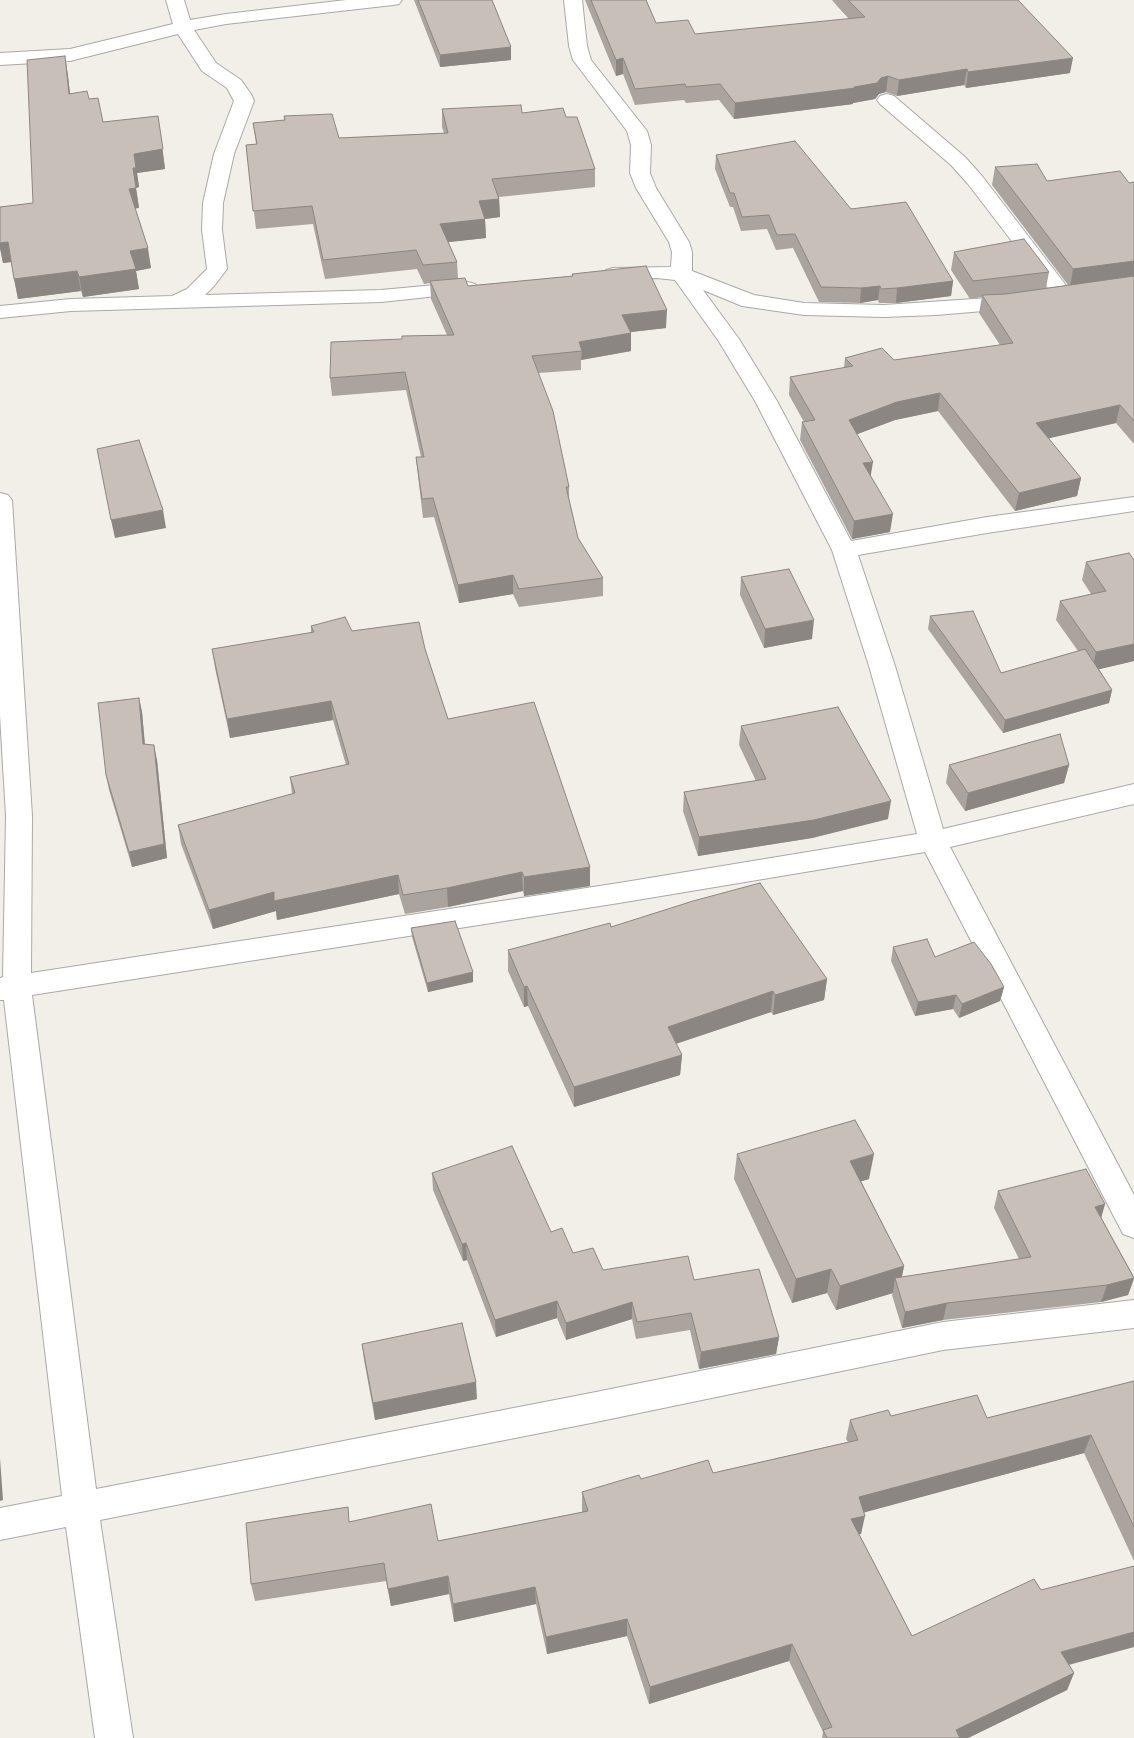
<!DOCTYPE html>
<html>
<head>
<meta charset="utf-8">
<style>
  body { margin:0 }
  canvas { display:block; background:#f2efe9 }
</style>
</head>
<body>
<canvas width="1134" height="1738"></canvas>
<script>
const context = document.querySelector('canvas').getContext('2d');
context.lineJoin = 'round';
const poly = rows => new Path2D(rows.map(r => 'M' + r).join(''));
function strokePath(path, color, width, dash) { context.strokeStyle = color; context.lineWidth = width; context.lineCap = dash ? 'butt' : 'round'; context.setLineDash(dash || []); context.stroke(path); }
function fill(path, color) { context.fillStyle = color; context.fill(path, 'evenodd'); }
const street = poly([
  [166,0,184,0,190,20,226,14,346,0,402,0,399,4,393,5,226,24,194,30,216,63,241,80,251,94,254,101,234,154,223,203,222,230,227,269,214,286,205,295,381,290,468,282,475,284,479,288,475,292,381,302,71,311,0,318,0,306,71,299,172,296,187,289,207,269,202,230,203,203,214,154,234,101,227,88,202,71,178,34,70,61,0,65,0,53,70,49,173,24,166,0],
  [564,0,582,0,587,46,591,60,647,131,651,145,650,173,656,188,689,242,692,252,692,271,754,295,804,303,884,305,1019,296,1027,297,1030,302,1027,307,1019,308,936,315,884,317,804,315,742,306,703,290,739,339,777,401,851,541,987,517,1134,497,1134,511,987,533,858,555,895,666,943,829,1134,784,1134,804,950,847,1134,1195,1134,1238,1123,1234,925,852,619,903,32,995,96,1489,591,1393,943,1322,1134,1300,1134,1328,943,1350,591,1423,100,1520,133,1738,95,1738,66,1527,0,1540,0,1508,62,1496,4,1000,0,1000,0,978,3,977,6,816,0,715,0,493,8,495,12,500,32,816,31,973,619,883,917,834,869,666,832,550,755,401,718,340,675,280,657,278,613,280,606,278,603,274,606,270,613,268,671,267,672,252,669,242,636,188,630,173,631,145,627,131,573,60,569,46,564,0],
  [887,94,894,96,965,157,982,176,1071,292,1075,296,1071,300,1064,302,1057,300,968,184,951,165,880,104,877,100,880,96,887,94]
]);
strokePath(street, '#a9a9a9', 2);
fill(street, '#fff');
fill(poly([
  [414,0,492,0,511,47,511,60,440,67],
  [585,0,646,0,656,23,695,34,849,19,837,6,832,0,1018,0,1070,73,966,88,964,85,897,96,886,92,879,94,875,99,853,103,853,104,734,119,719,100,686,103,684,100,635,105,623,74,616,76],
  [65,56,68,76,70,93,89,99,103,122,161,136,165,169,137,173,139,187,136,188,139,208,135,208,151,268,136,271,139,289,83,297,81,291,18,299,11,262,3,263,0,248,0,207,33,203],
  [442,109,522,113,566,117,595,169,595,187,499,197,500,217,485,219,486,238,448,242,457,262,458,278,468,286,572,276,572,274,666,328,631,332,631,351,581,360,581,370,538,373,569,487,569,499,578,538,603,578,603,596,519,607,513,594,459,603,434,517,423,518,418,476,416,457,421,457,406,390,332,396,330,378,402,339,447,335,431,299,430,283,424,284,417,269,325,279,313,224,256,229,246,145,256,144,253,123,284,120,284,116,339,138,444,133,442,127],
  [716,155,851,209,953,281,951,296,896,303,879,303,878,300,860,303,819,302,793,248,776,250,767,229,741,231,733,207,730,207,715,169],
  [995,167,1047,181,1129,183,1134,182,1134,444,1116,423,1048,438,1081,478,1077,496,1015,511,938,411,895,420,857,434,890,532,852,539,800,440,802,422,804,422,789,395,790,377,844,368,845,358,894,360,1000,345,979,313,982,297,970,299,951,270,954,252,1049,272,1046,288,1068,285,992,185],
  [1134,560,1134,661,1099,669,1112,690,1109,703,1003,733,928,629,930,616,1001,673,1078,651,1056,620,1060,601,1091,594,1082,580,1086,562],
  [741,577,812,639,764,648,740,595],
  [311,626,352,631,425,649,448,719,590,886,524,896,523,891,448,907,405,914,399,894,277,920,276,911,213,929,181,844,178,825,292,794,290,777,346,765,333,720,230,738,215,668,212,649,311,633],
  [139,698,142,712,145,744,157,760,167,858,132,867,109,790,106,775],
  [741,726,888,819,812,838,698,856,683,811,684,792,756,781,739,745],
  [949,765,1069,765,1064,783,965,811,946,783],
  [611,927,827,979,824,1000,773,1015,771,1012,676,1044,682,1055,680,1075,574,1107,528,1006,524,1007,508,971,508,950],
  [411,928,473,972,473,982,428,992,412,937],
  [893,947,935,957,1004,987,1000,1001,959,1018,953,1009,915,1016,891,961],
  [737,1154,869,1179,861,1181,904,1266,902,1277,1019,1259,994,1208,998,1191,1105,1204,1101,1217,1134,1277,1134,1279,1128,1295,1101,1302,943,1320,902,1328,892,1295,893,1293,836,1310,827,1293,792,1303,734,1179],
  [432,1173,551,1232,573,1253,603,1270,694,1280,779,1337,776,1354,699,1369,690,1330,636,1339,632,1319,566,1340,557,1318,496,1337,467,1260,463,1261,433,1190],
  [362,1344,477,1399,375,1420,364,1360],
  [1134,1381,1134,1561,1084,1453,864,1512,861,1534,859,1534,912,1636,1069,1665,1074,1673,1067,1690,968,1738,822,1738,823,1732,789,1661,649,1704,627,1636,547,1654,536,1604,454,1622,449,1594,391,1606,386,1581,255,1601,251,1584,350,1521,438,1541,582,1512,582,1492,641,1479,713,1473,848,1442,846,1439,850,1420,891,1416,987,1418]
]), '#aba49e');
fill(poly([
  [511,47,511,60,440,67,440,55],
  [65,56,68,76,72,113,69,94],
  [623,58,623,74,616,76,616,60],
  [1073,58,1070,73,966,88,968,72],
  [967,69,964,85,897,96,899,80],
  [888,76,886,92,879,94,875,99,853,103,853,104,734,119,735,103,854,87],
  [158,116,165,169,137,173,139,187,136,188,139,208,132,209,129,189,133,168,134,154],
  [499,199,500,217,485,219,486,238,441,243,440,224,479,201],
  [8,242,12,262,3,263,0,248,0,243],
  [148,248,151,268,136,271,139,289,83,297,79,277,130,251],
  [1134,261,1134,278,1070,287,1073,269],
  [77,271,81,291,18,299,14,279],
  [953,281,951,296,896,303,897,288],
  [880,286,878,300,860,303,861,288],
  [667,310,666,328,622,333,622,315],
  [631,333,631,351,581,360,582,351,579,342],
  [940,393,938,411,895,420,847,438,849,420,897,402],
  [1120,405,1116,423,1033,442,1036,423],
  [873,462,870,480,863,463],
  [1081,478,1077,496,1015,511,1019,493],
  [163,510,166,528,115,538,111,520],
  [893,514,890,532,852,539,854,521],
  [513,575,513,594,459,603,458,585],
  [814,620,812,639,764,648,765,629],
  [1134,644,1134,661,1092,671,1096,652],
  [1112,690,1109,703,1003,733,1005,720],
  [139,698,142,712,146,759,143,744],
  [331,701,333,720,230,738,227,719],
  [154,745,157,760,167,858,132,867,129,852],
  [1069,765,1064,783,965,811,968,793],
  [891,801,888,819,812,838,698,856,699,837],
  [590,867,590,886,524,896,524,877],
  [522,872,523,891,448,907,447,888],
  [398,875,399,894,277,920,276,911,213,929,209,910,274,892],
  [473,972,473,982,428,992,427,983],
  [827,979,824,1000,773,1015,775,995],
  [527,986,528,1006,524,1007,524,987],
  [1004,987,1000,1001,959,1018,962,1004],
  [773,991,771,1012,666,1047,668,1027],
  [956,995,953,1009,915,1016,918,1002],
  [682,1055,680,1075,574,1107,574,1087],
  [874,1154,869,1179,846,1186,850,1161],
  [1105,1204,1100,1222,1095,1207],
  [466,1243,467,1260,463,1261,462,1244],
  [904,1266,899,1290,895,1278,893,1293,836,1310,840,1286],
  [831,1269,827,1293,792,1303,796,1279],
  [1134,1278,1128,1295,1101,1302,1107,1285],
  [557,1301,557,1318,496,1337,495,1320],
  [632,1302,632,1319,566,1340,566,1323],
  [947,1303,943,1320,902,1328,905,1312],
  [779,1337,776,1354,699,1369,701,1352],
  [476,1382,477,1399,375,1420,373,1403],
  [1091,1435,1084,1453,855,1515,859,1497],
  [0,1458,3,1500,0,1501],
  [865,1516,861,1534,848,1537,851,1519],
  [448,1576,449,1594,391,1606,388,1589],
  [535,1587,536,1604,454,1622,453,1604],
  [627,1619,627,1636,547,1654,546,1637],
  [1134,1632,1134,1647,1054,1669,1061,1652],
  [792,1644,789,1661,649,1704,650,1687],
  [1074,1673,1067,1690,968,1738,953,1738,956,1730]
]), '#8b8681');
const building = poly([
  [418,0,492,0,511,47,440,55,418,0],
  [591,0,646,0,656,23,688,20,695,34,865,17,848,0,1018,0,1073,58,968,72,967,69,899,80,888,76,881,78,877,83,854,87,855,88,735,103,720,84,686,87,685,84,635,89,623,58,616,60,591,0],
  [65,56,69,94,87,91,89,99,98,98,103,122,158,116,163,149,134,154,136,168,133,168,136,188,129,189,148,248,130,251,136,269,79,277,77,271,14,279,8,242,0,243,0,207,33,203,27,60,65,56],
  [521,105,522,113,563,108,566,117,577,117,595,169,492,179,499,199,479,201,485,219,440,224,457,262,423,265,416,250,323,260,312,206,253,211,246,145,257,144,253,123,285,120,284,116,332,114,339,138,448,133,442,109,521,105],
  [795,141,851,209,906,202,953,281,897,288,881,289,880,286,861,288,821,287,795,234,777,235,769,215,742,217,734,193,730,193,716,155,795,141],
  [1037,164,1047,181,1120,171,1129,183,1134,182,1134,261,1073,269,995,167,1037,164],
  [1024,239,1049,272,973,281,954,252,1024,239],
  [646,266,667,310,622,315,631,333,579,342,582,351,532,356,553,411,569,487,566,487,578,538,603,578,519,589,513,575,458,585,433,498,422,499,416,457,424,457,405,372,330,378,331,342,402,339,402,336,454,335,430,281,465,278,468,286,573,276,572,274,646,266],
  [1134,276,1134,421,1120,405,1036,423,1081,478,1019,493,940,393,897,402,849,420,873,462,863,463,893,514,854,521,802,422,815,420,790,377,853,366,845,358,882,348,894,360,1013,343,982,295,1006,294,1134,276],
  [139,440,163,510,111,520,97,449,139,440],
  [1129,553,1134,560,1134,644,1096,652,1060,601,1106,591,1086,562,1129,553],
  [789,569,814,620,765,629,741,577,789,569],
  [973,611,1001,673,1085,649,1112,690,1005,720,930,616,973,611],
  [345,617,352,631,419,622,425,649,448,719,534,702,590,867,524,877,522,872,447,888,403,895,398,875,274,901,274,892,209,910,178,825,295,793,290,777,349,764,331,701,227,719,212,649,314,632,311,626,345,617],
  [139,698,143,744,154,745,164,844,129,852,106,775,98,703,139,698],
  [838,707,891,801,814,820,699,837,684,792,766,779,741,726,838,707],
  [1060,734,1069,765,968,793,949,765,1060,734],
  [760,883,827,979,775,995,773,991,668,1027,682,1055,574,1087,527,986,524,987,508,950,610,923,611,927,693,901,760,883],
  [455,921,473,972,427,983,411,928,455,921],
  [927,939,935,957,974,942,991,964,1004,987,962,1004,956,995,918,1002,893,947,927,939],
  [855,1120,874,1154,850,1161,904,1266,840,1286,831,1269,796,1279,737,1154,855,1120],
  [512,1146,551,1232,562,1228,573,1253,593,1248,603,1270,688,1256,694,1280,759,1269,779,1337,701,1352,691,1313,637,1322,632,1302,566,1323,557,1301,495,1320,466,1243,462,1244,432,1173,512,1146],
  [1086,1169,1105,1204,1095,1207,1134,1278,1107,1285,947,1303,905,1312,895,1278,1031,1257,998,1191,1086,1169],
  [462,1323,476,1382,373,1403,362,1344,462,1323],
  [1134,1381,1134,1527,1091,1435,859,1497,865,1516,851,1519,912,1636,1034,1579,1041,1590,1134,1566,1134,1632,1061,1652,1074,1673,956,1730,960,1738,827,1738,823,1730,832,1727,792,1644,650,1687,627,1619,546,1637,535,1587,453,1604,448,1576,388,1589,384,1563,251,1584,246,1523,348,1507,349,1522,431,1504,438,1541,588,1511,582,1492,639,1475,641,1479,708,1460,713,1473,858,1440,850,1420,888,1410,891,1416,977,1395,987,1418,1134,1381]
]);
fill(building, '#c7bfb8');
strokePath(building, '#8b8681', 1);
</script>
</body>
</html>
